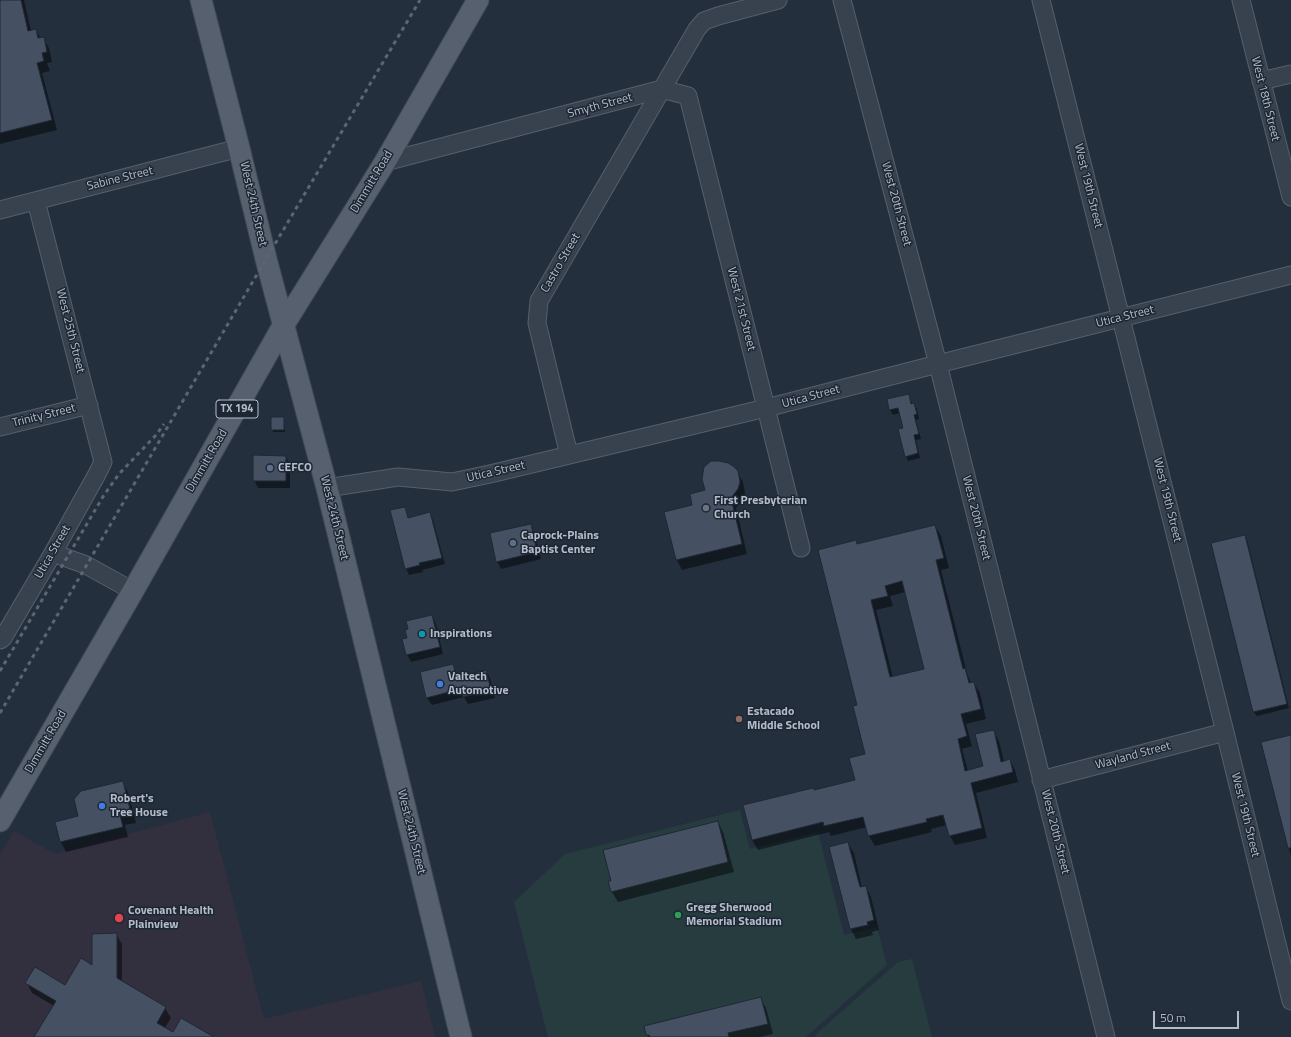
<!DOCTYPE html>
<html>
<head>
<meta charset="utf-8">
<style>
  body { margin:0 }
  #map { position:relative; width:1291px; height:1037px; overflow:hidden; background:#242f3e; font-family:"Titillium Web",sans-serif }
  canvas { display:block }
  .scale { position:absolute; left:1153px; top:1011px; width:86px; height:18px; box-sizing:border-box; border:2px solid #b4bcc9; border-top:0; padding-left:5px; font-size:12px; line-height:14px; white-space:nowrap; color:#b4bcc9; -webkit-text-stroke:3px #1d2633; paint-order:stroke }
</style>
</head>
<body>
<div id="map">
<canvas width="1291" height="1037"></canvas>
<div class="scale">50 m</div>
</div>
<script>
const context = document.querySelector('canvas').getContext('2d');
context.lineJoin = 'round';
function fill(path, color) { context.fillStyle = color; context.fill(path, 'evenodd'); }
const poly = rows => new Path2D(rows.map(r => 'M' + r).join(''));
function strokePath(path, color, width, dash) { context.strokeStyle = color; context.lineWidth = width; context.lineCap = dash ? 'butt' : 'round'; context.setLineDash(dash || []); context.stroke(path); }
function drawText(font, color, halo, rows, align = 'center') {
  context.font = font + ' "Titillium Web",sans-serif'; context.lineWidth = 3; context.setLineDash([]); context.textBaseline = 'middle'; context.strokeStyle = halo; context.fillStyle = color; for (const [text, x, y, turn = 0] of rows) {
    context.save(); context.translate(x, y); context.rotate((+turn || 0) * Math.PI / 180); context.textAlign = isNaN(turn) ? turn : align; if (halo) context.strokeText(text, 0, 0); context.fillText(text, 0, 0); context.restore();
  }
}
fill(poly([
  [210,812,264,1019,421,981,435,1037,0,1037,0,855,14,831,55,854]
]), '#32303f');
fill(poly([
  [740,810,750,849,818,832,844,935,877,927,887,965,806,1037,548,1037,514,902,565,854],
  [912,959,932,1037,816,1037,815,1035,898,962]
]), '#263c3f');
fill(poly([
  [0,0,24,0,31,31,36,30,41,39,43,38,49,48,52,62,47,63,50,71,42,73,57,130,0,144],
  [908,395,912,404,914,404,917,409,919,419,916,420,921,439,916,440,920,458,908,461,906,456,904,429,900,413,893,415,890,410,888,400],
  [272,418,283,418,285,432,273,432],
  [286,457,290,464,290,488,258,488,254,480],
  [737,472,743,482,745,493,744,500,736,508,747,554,682,570,677,560,694,505,706,491],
  [404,508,409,519,430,514,433,520,445,564,422,570,423,572,409,575,406,568],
  [530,525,534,532,541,559,501,569,497,561],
  [935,526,941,536,949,568,941,570,967,673,971,683,974,683,980,693,986,719,966,724,972,746,962,749,968,771,984,767,993,731,999,741,1004,762,1010,760,1015,770,1018,782,976,793,987,838,955,845,950,836,947,825,931,829,932,832,875,846,869,836,867,827,831,836,829,832,758,850,752,840,814,791,856,781,866,755,858,706,858,545],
  [905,592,925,670,893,678,876,610,893,606,890,596],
  [1244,536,1247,540,1289,708,1257,716,1254,712],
  [432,616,436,624,443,654,411,662,407,654,408,639],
  [453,665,459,678,486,671,490,678,495,698,468,704,464,697,432,705,427,698],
  [1291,736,1291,857,1263,743],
  [122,782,128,792,136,823,125,825,128,837,66,852,61,842,79,817],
  [718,822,723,832,734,872,618,902,612,892],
  [848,843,854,853,862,888,866,887,871,897,879,930,872,932,873,935,856,939,851,929],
  [116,934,122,944,122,983,165,1008,171,1018,164,1029,173,1034,212,1037,34,1037,37,1035,54,1006,32,993,27,983,66,987,93,966],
  [760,998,766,1008,773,1034,760,1037,649,1037,647,1035]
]), '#0007');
const building = poly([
  [0,0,21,0,28,31,36,29,38,38,44,37,47,52,42,53,44,61,37,63,52,120,0,133,0,0],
  [909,394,911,404,914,403,917,414,914,415,919,434,914,435,918,453,905,457,898,429,903,428,898,408,889,410,887,399,909,394],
  [271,417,284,417,284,430,271,430,271,417],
  [253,455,286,456,286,481,253,481,253,455],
  [711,461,719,461,728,463,733,466,738,471,740,482,738,489,731,498,742,544,676,560,664,512,692,505,690,494,705,490,702,479,704,467,711,461],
  [405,507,408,518,430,512,442,558,419,563,420,565,405,569,390,510,405,507],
  [531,524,537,552,496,562,490,533,531,524],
  [935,525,944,558,936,560,963,669,965,668,969,683,974,682,981,709,961,714,967,736,958,739,965,771,983,766,975,734,994,730,1001,762,1010,759,1013,772,971,783,982,828,949,836,943,815,926,819,927,822,868,836,863,817,824,826,823,822,752,840,743,805,813,788,814,790,855,780,849,758,865,754,853,706,857,705,818,550,856,540,857,544,935,525],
  [902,581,924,669,890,677,871,600,888,596,885,586,902,581],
  [1245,535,1287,704,1253,712,1211,543,1245,535],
  [432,615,440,647,406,655,402,639,407,638,405,630,408,629,406,621,432,615],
  [453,664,457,677,486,670,491,690,463,697,461,689,426,698,420,672,453,664],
  [1291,735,1291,848,1288,848,1261,742,1291,735],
  [123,781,131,813,120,815,123,827,60,842,55,822,78,816,74,799,81,791,123,781],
  [718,821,728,862,611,892,608,881,611,881,603,850,718,821],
  [848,842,860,887,866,886,874,920,867,922,868,925,850,929,829,847,848,842],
  [117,933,117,978,166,1007,157,1023,173,1032,181,1018,214,1037,34,1037,56,1001,25,983,35,967,65,985,81,958,92,965,92,934,117,933],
  [761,997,768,1024,728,1033,729,1037,650,1037,649,1035,646,1035,644,1026,761,997]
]);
fill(building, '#455162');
strokePath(building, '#1f2835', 1);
const minor = poly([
  [842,0,938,364,1106,1037],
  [1041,0,1225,732,1291,1001],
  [1241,0,1291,197],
  [1261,81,1291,74],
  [385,162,662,89,697,29,704,21,718,16,778,0],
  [0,210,239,148],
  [0,427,89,405],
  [569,455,537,323,539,301,662,89,688,96,801,548],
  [327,488,398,477,452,482,490,474,766,408,938,364,1291,275],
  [53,553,86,565,133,591],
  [0,640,3,638,53,553,96,476,103,462,36,201],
  [1041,780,1225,732]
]);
const major = poly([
  [201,0,239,148,266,259,327,488,461,1037],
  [0,821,133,591,283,326,385,162,478,0]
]);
strokePath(minor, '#565f6c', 19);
strokePath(major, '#414a57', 23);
strokePath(minor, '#38414e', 17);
strokePath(major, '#56606e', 21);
strokePath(poly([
  [0,671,104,495,119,474,156,435,164,424],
  [0,713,266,259,420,0]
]), '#5a6575', 3, [4, 4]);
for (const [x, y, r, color] of [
  [270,468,4,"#5c6f8a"],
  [706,508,4,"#6b7280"],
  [513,543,4,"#5c6f8a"],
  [422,634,4,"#0f9aa8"],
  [440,684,4,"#3f7fe0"],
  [739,719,4,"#8d6e63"],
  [102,806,4,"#3f7fe0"],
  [678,915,4,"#2e9e5b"],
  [119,918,5,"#e0444e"]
]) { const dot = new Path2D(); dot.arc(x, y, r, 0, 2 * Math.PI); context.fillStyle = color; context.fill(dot); strokePath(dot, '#1d2633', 1.5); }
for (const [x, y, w] of [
  [237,409,42]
]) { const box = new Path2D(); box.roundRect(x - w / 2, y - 9, w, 18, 3); context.fillStyle = '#1d2633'; context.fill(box); strokePath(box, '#b4bcc9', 1); }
drawText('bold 11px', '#b4bcc9', null, [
  ["TX 194",237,409]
]);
drawText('12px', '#b4bcc9', '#1d2633', [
  ["West 18th Street",1265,99,76],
  ["Smyth Street",600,106,-15],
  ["Sabine Street",120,179,-14],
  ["Dimmitt Road",372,182,-59],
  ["West 19th Street",1088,186,76],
  ["West 24th Street",253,204,77],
  ["West 20th Street",896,204,75],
  ["Castro Street",561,263,-60],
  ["West 21st Street",741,309,76],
  ["Utica Street",1125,317,-14],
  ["West 25th Street",70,331,76],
  ["Utica Street",811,397,-15],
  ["Trinity Street",44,416,-14],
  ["Dimmitt Road",207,461,-60],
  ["Utica Street",496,472,-13],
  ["West 19th Street",1167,500,76],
  ["West 24th Street",334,518,76],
  ["West 20th Street",976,518,76],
  ["Utica Street",53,552,-60],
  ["Dimmitt Road",46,742,-60],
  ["Wayland Street",1133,756,-15],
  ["West 19th Street",1245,815,76],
  ["West 24th Street",411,832,76],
  ["West 20th Street",1055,832,76]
]);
drawText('bold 12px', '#b4bcc9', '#1d2633', [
  ["CEFCO",278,468],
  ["First Presbyterian",714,501],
  ["Church",714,515],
  ["Caprock-Plains",521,536],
  ["Baptist Center",521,550],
  ["Inspirations",430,634],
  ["Valtech",448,677],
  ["Automotive",448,691],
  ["Estacado",747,712],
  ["Middle School",747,726],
  ["Robert's",110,799],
  ["Tree House",110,813],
  ["Gregg Sherwood",686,908],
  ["Memorial Stadium",686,922],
  ["Covenant Health",128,911],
  ["Plainview",128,925]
], 'left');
</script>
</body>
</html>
